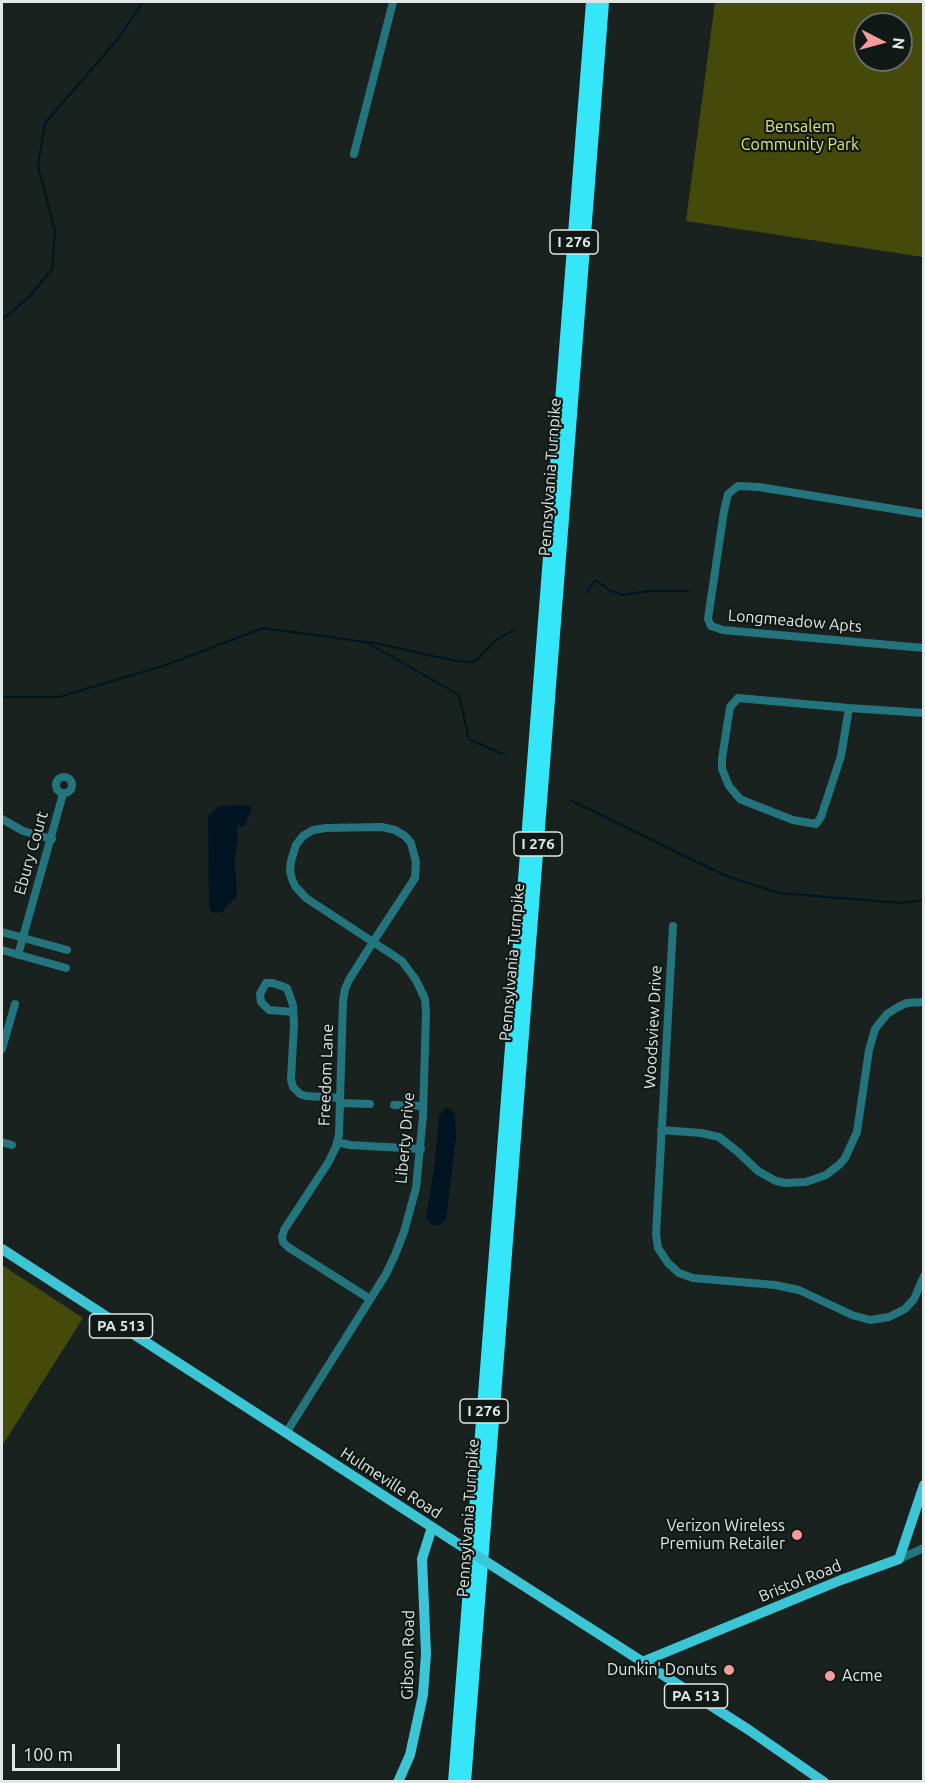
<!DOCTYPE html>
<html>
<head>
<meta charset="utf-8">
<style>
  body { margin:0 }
  #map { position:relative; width:925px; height:1783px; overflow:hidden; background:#19221f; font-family:Ubuntu,sans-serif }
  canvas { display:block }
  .frame { position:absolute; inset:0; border:3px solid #e1e7e5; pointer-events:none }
  .north { position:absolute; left:853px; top:12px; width:60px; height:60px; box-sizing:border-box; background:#101916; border:2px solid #646b69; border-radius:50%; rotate:96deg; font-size:16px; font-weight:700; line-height:24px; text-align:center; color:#e1e7e5 }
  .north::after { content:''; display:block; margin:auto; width:21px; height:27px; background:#f59b9a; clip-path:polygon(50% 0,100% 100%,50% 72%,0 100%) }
  .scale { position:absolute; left:12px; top:1744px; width:108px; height:27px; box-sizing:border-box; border:3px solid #e1e7e5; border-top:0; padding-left:8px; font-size:18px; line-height:21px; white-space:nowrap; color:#e1e7e5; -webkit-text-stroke:4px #101916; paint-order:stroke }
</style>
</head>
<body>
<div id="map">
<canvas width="925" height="1783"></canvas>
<div class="frame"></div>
<div class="north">N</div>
<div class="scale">100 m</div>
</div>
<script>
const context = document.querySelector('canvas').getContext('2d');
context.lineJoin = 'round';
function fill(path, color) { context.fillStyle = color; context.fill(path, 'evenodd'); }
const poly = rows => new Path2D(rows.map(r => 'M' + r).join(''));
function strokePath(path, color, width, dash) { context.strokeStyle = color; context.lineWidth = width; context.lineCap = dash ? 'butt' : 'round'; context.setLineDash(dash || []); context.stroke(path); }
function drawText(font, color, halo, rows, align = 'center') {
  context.font = font + ' Ubuntu,sans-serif'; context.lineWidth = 4.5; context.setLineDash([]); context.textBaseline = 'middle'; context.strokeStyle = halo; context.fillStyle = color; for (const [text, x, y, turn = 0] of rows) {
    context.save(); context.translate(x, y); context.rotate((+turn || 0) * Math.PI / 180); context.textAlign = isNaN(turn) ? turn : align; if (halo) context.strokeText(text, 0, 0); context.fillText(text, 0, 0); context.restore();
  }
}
fill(poly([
  [715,2,923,2,923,257,686,221],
  [865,24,901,24,901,60,865,60],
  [2,1265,83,1318,2,1446]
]), '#454909');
fill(poly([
  [244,805,251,806,252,809,244,827,238,826,237,829,238,835,235,860,237,894,235,899,227,905,223,911,215,913,211,912,209,906,208,816,220,806],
  [445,1108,450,1109,455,1115,456,1136,446,1220,437,1226,430,1223,426,1219,435,1162,439,1115]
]), '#001422');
strokePath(poly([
  [2,320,29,297,52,269,55,231,38,166,45,123,117,40,143,2],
  [587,592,594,581,597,581,611,591,623,595,649,591,689,591],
  [370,642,456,661,472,662,477,660,496,640,515,629],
  [2,697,59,697,166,665,263,628,366,642,459,695,469,739,505,755],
  [570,800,726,876,779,893,901,903,924,900]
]), '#001422', 2);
strokePath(poly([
  [354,154,393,2],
  [924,514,759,487,738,486,728,494,724,511,708,619,711,626,723,630,924,648],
  [738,698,849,708,841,756,821,817,816,824,793,820,747,802,740,799,729,786,722,769,722,759,730,707,738,698],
  [849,708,924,713],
  '56 785a8 8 0 1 1 16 0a8 8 0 1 1-16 0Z',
  [2,819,23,831,52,839],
  [673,926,656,1234,658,1248,668,1263,679,1273,693,1278,775,1285,799,1290,852,1315,870,1320,889,1317,905,1309,914,1299,924,1276],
  [2,932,67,950],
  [2,950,66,968],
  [18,955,63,794],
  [293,1012,269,1010,261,1002,260,994,266,983,273,983,287,988,293,1005,294,1025,291,1079,293,1087,300,1094,306,1096,340,1098],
  [2,1049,15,1004],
  [340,1103,370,1104],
  [394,1105,423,1106],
  [661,1130,701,1133,719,1137,738,1152,758,1171,776,1181,785,1183,806,1182,826,1175,840,1164,845,1158,857,1132,869,1050,875,1029,887,1014,898,1007,907,1003,924,1002],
  [2,1142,12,1145],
  [337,1142,350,1145,421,1149],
  [286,1433,386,1274,395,1255,404,1232,416,1188,423,1116,426,1012,425,999,416,980,402,961,373,942,306,898,295,886,292,879,290,871,291,861,296,845,303,836,313,830,326,828,382,827,395,830,405,836,411,843,416,862,415,878,373,942,349,980,345,989,343,1001,339,1134,336,1147,328,1163,284,1230,282,1237,283,1242,288,1247,370,1299],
  [899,1559,924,1548]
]), '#23747d', 8);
strokePath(poly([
  [2,1249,452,1540],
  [496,1568,749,1730,824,1782],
  [642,1662,841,1580,899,1559,924,1485],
  [398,1782,410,1755,423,1695,426,1654,422,1559,432,1527]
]), '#3bc5d5', 10);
strokePath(poly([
  [454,1782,592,2],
  [465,1782,603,2]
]), '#35e6f9', 12);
strokePath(poly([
  [452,1540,496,1568]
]), '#3bc5d5', 10);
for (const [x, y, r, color] of [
  [797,1535,6,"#f59b9a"],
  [729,1670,6,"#f59b9a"],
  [830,1676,6,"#f59b9a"]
]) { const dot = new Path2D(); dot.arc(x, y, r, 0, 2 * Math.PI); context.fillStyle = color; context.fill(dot); strokePath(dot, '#101916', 2); }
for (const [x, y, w] of [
  [574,242,48],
  [538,844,48],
  [121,1326,63],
  [484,1411,48],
  [696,1696,63]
]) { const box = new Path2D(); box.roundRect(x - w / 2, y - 12, w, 24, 4.5); context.fillStyle = '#101916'; context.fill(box); strokePath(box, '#e1e7e5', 1.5); }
drawText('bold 15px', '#e1e7e5', null, [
  ["I 276",574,242],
  ["I 276",538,844],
  ["PA 513",121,1326],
  ["I 276",484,1411],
  ["PA 513",696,1696]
]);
drawText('16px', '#dee875', '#101916', [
  ["Bensalem",800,127],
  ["Community Park",800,145]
]);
drawText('16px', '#e1e7e5', '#101916', [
  ["Pennsylvania Turnpike",550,477,-86],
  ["Longmeadow Apts",795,621,5],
  ["Ebury Court",31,853,-74],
  ["Pennsylvania Turnpike",512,962,-85],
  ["Woodsview Drive",653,1027,-87],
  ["Freedom Lane",326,1075,-88],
  ["Liberty Drive",405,1138,-85],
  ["Hulmeville Road",391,1483,33],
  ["Pennsylvania Turnpike",468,1518,-86],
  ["Bristol Road",800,1581,-22],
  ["Gibson Road",408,1655,-89]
]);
drawText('16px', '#e1e7e5', '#101916', [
  ["Verizon Wireless",785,1526],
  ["Premium Retailer",785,1544],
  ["Dunkin' Donuts",717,1670],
  ["Acme",842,1676,"left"]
], 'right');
</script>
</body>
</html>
